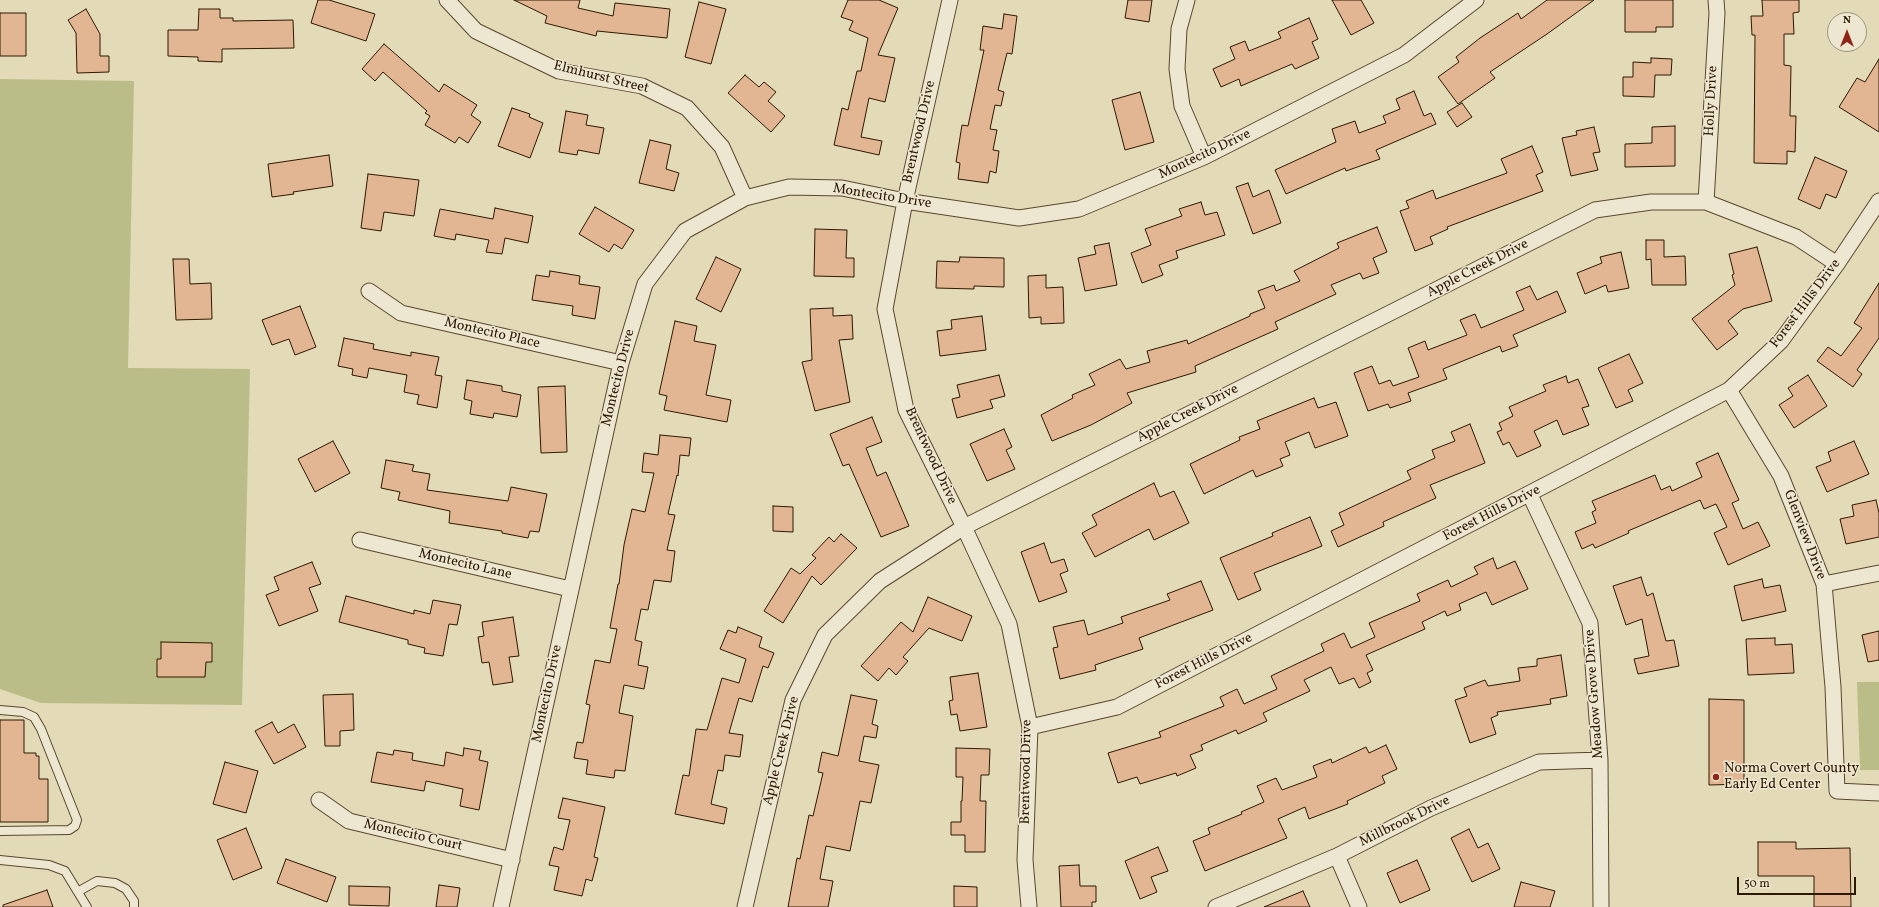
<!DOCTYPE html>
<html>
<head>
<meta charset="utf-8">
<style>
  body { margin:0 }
  #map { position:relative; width:1879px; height:907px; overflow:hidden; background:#e3dab8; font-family:Vollkorn,serif }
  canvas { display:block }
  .north { position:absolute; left:1827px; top:12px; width:40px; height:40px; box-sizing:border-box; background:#ede7d1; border:1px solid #a0947d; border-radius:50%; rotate:0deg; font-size:11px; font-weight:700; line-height:16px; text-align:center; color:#2d1800 }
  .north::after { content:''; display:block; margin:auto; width:14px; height:18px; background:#8f2418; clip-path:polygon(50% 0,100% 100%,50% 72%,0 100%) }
  .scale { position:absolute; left:1737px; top:877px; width:119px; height:18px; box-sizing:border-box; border:2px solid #2d1800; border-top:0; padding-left:5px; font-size:12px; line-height:14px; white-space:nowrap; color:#2d1800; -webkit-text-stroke:3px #ede7d1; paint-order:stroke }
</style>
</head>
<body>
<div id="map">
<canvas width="1879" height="907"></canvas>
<div class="north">N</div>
<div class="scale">50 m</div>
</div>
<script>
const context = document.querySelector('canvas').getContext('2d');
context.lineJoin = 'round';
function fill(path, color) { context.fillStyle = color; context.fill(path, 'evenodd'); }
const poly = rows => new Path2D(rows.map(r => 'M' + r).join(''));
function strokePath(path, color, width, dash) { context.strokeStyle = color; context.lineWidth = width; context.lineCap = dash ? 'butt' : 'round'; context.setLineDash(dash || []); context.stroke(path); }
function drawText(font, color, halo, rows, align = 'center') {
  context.font = font + ' Vollkorn,serif'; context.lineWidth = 3; context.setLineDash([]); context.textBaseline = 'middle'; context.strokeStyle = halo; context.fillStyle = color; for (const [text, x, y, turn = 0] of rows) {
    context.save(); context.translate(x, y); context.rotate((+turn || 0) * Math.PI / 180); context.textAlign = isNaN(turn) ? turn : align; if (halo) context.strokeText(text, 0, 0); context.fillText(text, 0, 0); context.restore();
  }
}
fill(poly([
  [0,79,134,81,128,368,250,369,242,705,41,703,0,689],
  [1857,682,1879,682,1879,770,1860,770]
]), '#bbbd89');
const building = poly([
  [318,0,329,0,375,14,366,41,311,23,318,0],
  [514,0,580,0,578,8,613,16,615,3,670,9,667,38,597,31,596,36,545,23,547,16,514,0],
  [848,0,879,0,898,8,878,55,895,58,885,102,869,98,861,137,882,141,879,155,834,145,842,108,848,110,857,71,861,71,868,38,849,30,853,21,841,17,848,0],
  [1128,0,1152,0,1149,22,1125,18,1128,0],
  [1332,0,1361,0,1374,23,1351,35,1332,0],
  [1547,0,1594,0,1547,34,1490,72,1495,78,1458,104,1438,77,1459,62,1456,57,1480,38,1518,13,1521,19,1547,0],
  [1625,0,1673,0,1673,27,1656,27,1656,32,1625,32,1625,0],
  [1762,0,1799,0,1799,12,1793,13,1794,34,1784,34,1784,65,1791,66,1790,116,1796,116,1795,152,1787,151,1787,164,1754,163,1755,35,1752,35,1751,16,1763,16,1762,0],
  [699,2,726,9,711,64,685,57,699,2],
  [86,9,100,34,100,56,109,56,109,72,77,73,76,33,68,20,86,9],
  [199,9,220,9,220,18,233,18,233,21,293,20,294,48,222,49,222,62,198,61,198,57,168,56,168,30,198,30,199,9],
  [0,13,26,13,26,56,0,56,0,13],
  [1004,14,1017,16,1012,54,1007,53,998,90,1004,92,1001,106,995,105,990,129,997,130,993,150,999,151,996,173,990,171,988,183,958,179,960,163,956,162,962,125,968,126,984,50,980,50,983,26,1002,29,1004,14],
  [1309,18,1318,39,1312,42,1319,58,1295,69,1292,64,1241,86,1239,79,1221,87,1213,69,1235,59,1230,47,1245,41,1249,51,1281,38,1278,32,1309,18],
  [384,44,439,92,444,84,477,105,471,115,481,122,468,143,459,137,455,143,425,125,430,116,425,113,427,111,383,72,375,81,362,69,384,44],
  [1651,58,1672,59,1671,75,1655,75,1654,97,1623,96,1623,77,1633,77,1633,62,1651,63,1651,58],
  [1879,59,1879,132,1839,107,1857,78,1865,82,1879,59],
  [745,75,759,87,764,82,776,92,768,101,785,116,771,132,728,93,745,75],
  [1414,91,1424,116,1431,113,1436,124,1376,150,1380,159,1346,171,1345,168,1286,194,1275,170,1336,142,1332,129,1355,121,1359,133,1386,123,1383,116,1400,109,1396,99,1414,91],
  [1140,92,1154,142,1125,150,1112,100,1140,92],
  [1462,103,1472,117,1457,127,1447,112,1462,103],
  [512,108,530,114,529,117,543,123,530,158,498,146,512,108],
  [566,111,588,115,586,125,604,128,599,154,578,150,577,155,559,152,566,111],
  [1675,126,1675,166,1625,167,1625,144,1652,143,1652,127,1675,126],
  [1594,127,1600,152,1593,153,1598,170,1571,176,1562,138,1577,135,1576,131,1594,127],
  [650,140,671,145,666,169,679,173,674,191,639,183,650,140],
  [1532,146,1543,172,1536,175,1543,191,1447,227,1448,229,1430,237,1433,244,1415,251,1400,211,1409,208,1406,201,1433,190,1436,199,1507,173,1501,159,1532,146],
  [329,155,333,186,293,192,294,194,272,197,268,164,329,155],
  [1815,157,1847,171,1836,198,1826,194,1820,209,1798,199,1815,157],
  [368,174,419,180,414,216,384,212,381,231,361,228,368,174],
  [1248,183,1253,197,1269,190,1281,223,1253,234,1236,187,1248,183],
  [1201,202,1205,215,1217,212,1225,235,1176,251,1178,258,1159,265,1163,275,1142,283,1131,253,1151,245,1145,229,1182,216,1179,209,1201,202],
  [595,207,634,230,622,249,614,244,609,252,579,234,595,207],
  [495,208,533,216,528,243,505,238,502,254,486,252,489,240,456,234,455,240,434,236,440,209,493,219,495,208],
  [1377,227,1387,252,1373,258,1379,273,1363,279,1360,273,1331,285,1336,294,1275,322,1278,329,1195,366,1196,372,1127,393,1132,403,1091,425,1052,441,1041,415,1073,398,1072,395,1095,385,1089,374,1120,359,1126,369,1150,362,1147,351,1187,340,1188,344,1250,316,1250,314,1265,308,1258,291,1274,285,1276,291,1300,281,1294,271,1339,248,1337,243,1377,227],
  [815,229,847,230,846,258,854,258,854,277,814,276,815,229],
  [1646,240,1664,240,1664,257,1685,256,1686,285,1652,285,1651,259,1646,260,1646,240],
  [1109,243,1117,285,1085,291,1078,258,1096,254,1094,246,1109,243],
  [1757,247,1772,301,1743,309,1728,321,1738,334,1717,350,1692,319,1735,285,1732,275,1734,274,1729,254,1757,247],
  [1621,252,1629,288,1608,292,1606,285,1585,294,1577,273,1602,263,1600,257,1621,252],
  [716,257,741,269,721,312,696,299,716,257],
  [960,257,1004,258,1004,287,974,286,974,289,936,288,937,261,959,262,960,257],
  [173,259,189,259,190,284,211,283,212,319,176,320,173,259],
  [550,271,580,276,579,284,600,287,595,319,572,315,573,306,532,300,536,275,549,277,550,271],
  [1046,275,1046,288,1063,287,1064,323,1041,324,1041,317,1029,318,1028,276,1046,275],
  [1879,283,1879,338,1857,370,1862,374,1853,387,1817,361,1828,347,1841,356,1862,328,1854,323,1879,283],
  [1530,286,1537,300,1557,291,1566,312,1513,335,1518,346,1502,352,1500,346,1443,369,1447,379,1408,393,1411,401,1390,408,1388,404,1368,411,1354,373,1372,366,1379,384,1390,380,1393,386,1419,377,1408,348,1425,341,1428,350,1467,335,1460,320,1475,314,1481,328,1524,310,1516,292,1530,286],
  [300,306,316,347,295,355,289,339,272,345,262,320,300,306],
  [833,308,833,316,852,315,853,339,839,340,850,402,815,411,802,362,812,360,810,309,833,308],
  [982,316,986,350,940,356,937,331,952,329,951,320,982,316],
  [675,321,697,326,694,341,716,345,706,395,731,400,727,422,664,410,667,396,659,394,675,321],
  [344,338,374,344,373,349,411,356,411,352,439,357,435,375,442,376,437,408,417,404,419,395,404,392,407,375,369,368,367,378,352,375,353,369,338,366,344,338],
  [1629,354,1643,383,1628,390,1633,401,1616,408,1598,368,1629,354],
  [999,375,1005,396,990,400,993,408,957,418,952,399,960,397,957,385,999,375],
  [1808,375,1827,406,1794,428,1779,405,1793,396,1788,388,1808,375],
  [1566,376,1568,383,1578,379,1589,406,1582,408,1589,425,1563,435,1557,420,1534,431,1541,446,1517,457,1509,442,1503,445,1497,432,1502,430,1499,423,1513,416,1509,407,1546,391,1543,385,1566,376],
  [467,380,502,386,502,391,521,395,517,417,494,413,493,418,470,414,472,401,464,399,467,380],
  [565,386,567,452,541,453,538,387,565,386],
  [1314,398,1318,408,1336,402,1348,436,1315,448,1309,432,1285,442,1290,455,1280,459,1283,466,1256,477,1253,470,1204,494,1190,464,1240,440,1239,437,1260,429,1257,421,1314,398],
  [872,417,882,442,866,448,877,476,886,472,909,526,881,537,849,464,843,466,830,434,872,417],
  [1470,424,1485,463,1430,485,1436,498,1383,522,1384,526,1338,547,1331,531,1344,525,1339,513,1411,479,1407,471,1435,458,1432,450,1455,441,1451,432,1470,424],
  [1004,429,1012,447,1006,450,1015,469,987,481,970,444,1004,429],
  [660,435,691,438,689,456,680,455,678,476,677,475,668,514,675,515,667,550,675,551,671,582,654,580,648,610,641,609,635,640,642,642,638,665,648,667,644,689,624,685,619,713,633,716,625,771,615,770,614,778,586,774,588,760,574,758,577,742,583,743,590,705,586,704,595,660,610,663,617,629,610,628,618,584,619,584,624,545,632,509,645,512,654,473,642,472,644,453,658,455,660,435],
  [333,441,350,473,315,492,298,459,333,441],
  [1854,441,1869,474,1827,492,1816,467,1831,461,1828,452,1854,441],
  [1718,453,1739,500,1732,503,1743,529,1758,522,1770,546,1728,565,1714,533,1727,527,1716,504,1704,509,1700,500,1628,531,1629,533,1595,548,1593,544,1582,549,1575,532,1596,523,1592,512,1596,510,1592,501,1655,475,1661,490,1670,486,1672,491,1702,477,1696,463,1718,453],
  [386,460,414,465,412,471,430,474,427,490,508,501,511,487,547,494,539,532,530,531,528,538,502,533,502,531,449,523,450,511,398,500,400,492,381,488,386,460],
  [1154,483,1160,497,1174,491,1189,523,1154,540,1149,529,1095,557,1082,533,1097,525,1092,515,1154,483],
  [1876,500,1879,513,1879,537,1846,544,1840,519,1854,516,1852,505,1876,500],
  [773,506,793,507,793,532,773,531,773,506],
  [1310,517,1322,546,1254,573,1261,590,1238,600,1220,558,1273,536,1272,533,1310,517],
  [841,534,857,548,821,585,812,576,783,623,764,611,791,568,800,574,816,558,812,555,829,537,834,542,841,534],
  [1044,543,1051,563,1064,559,1068,571,1060,574,1067,592,1039,602,1021,552,1044,543],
  [1493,558,1497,569,1515,561,1528,589,1492,605,1486,592,1459,604,1461,610,1447,616,1445,611,1422,622,1425,629,1366,655,1373,670,1367,673,1371,682,1359,688,1354,678,1339,684,1331,667,1304,680,1310,691,1263,713,1267,721,1238,734,1236,730,1201,745,1203,750,1190,755,1196,768,1177,776,1176,773,1140,784,1137,777,1118,783,1108,753,1161,737,1159,732,1224,706,1220,697,1237,689,1244,704,1277,689,1271,676,1324,651,1321,644,1344,633,1351,648,1375,637,1369,623,1420,601,1417,594,1448,580,1451,587,1478,574,1474,567,1493,558],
  [312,562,321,584,309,588,318,611,279,626,266,595,279,590,274,577,312,562],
  [1641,577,1647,596,1653,593,1666,641,1674,640,1679,666,1638,674,1634,659,1649,656,1642,619,1626,625,1613,586,1641,577],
  [1762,579,1764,588,1780,585,1786,611,1742,621,1734,586,1762,579],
  [1201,581,1213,610,1139,638,1143,649,1095,665,1096,670,1060,679,1053,648,1058,647,1053,627,1084,620,1088,635,1123,623,1121,617,1170,600,1167,594,1201,581],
  [346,596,414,614,414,610,430,614,433,600,461,605,457,625,449,624,443,656,424,653,425,648,408,644,408,640,339,622,346,596],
  [928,597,972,616,962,641,929,628,903,657,908,661,896,675,889,668,878,681,861,666,901,622,913,632,928,597],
  [513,617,519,656,509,657,513,682,493,685,489,662,482,663,478,637,484,636,482,622,513,617],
  [738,627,762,637,759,647,774,653,768,668,763,666,752,702,739,698,729,733,743,735,740,757,725,755,723,771,718,770,711,804,727,808,724,824,675,814,683,775,689,776,696,729,707,730,722,678,739,683,746,659,720,649,728,630,736,633,738,627],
  [1879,631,1879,660,1868,662,1862,635,1879,631],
  [1775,638,1775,645,1792,644,1794,673,1748,675,1746,639,1775,638],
  [161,642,212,643,212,662,206,662,205,677,157,677,157,659,161,659,161,642],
  [1561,655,1567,696,1550,699,1551,704,1497,712,1498,715,1491,718,1496,734,1470,743,1455,700,1467,696,1464,688,1485,680,1488,686,1520,681,1518,668,1537,666,1537,659,1561,655],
  [978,673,987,727,960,731,957,714,951,715,949,701,953,700,950,677,978,673],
  [353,694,354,730,340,731,340,746,325,746,323,695,353,694],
  [851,695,877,700,872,724,878,726,876,738,864,736,859,761,879,765,871,803,860,801,850,851,826,846,820,879,833,881,828,907,788,907,797,858,800,859,809,815,813,816,823,773,818,772,822,752,838,756,851,695],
  [1709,699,1744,700,1744,784,1709,785,1709,699],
  [0,720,24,720,24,753,36,753,36,756,39,756,39,779,48,779,48,822,0,822,0,720],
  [272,722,278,733,294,724,306,747,274,764,255,731,272,722],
  [1386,745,1397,769,1382,776,1385,783,1347,801,1348,804,1309,819,1305,807,1278,819,1287,838,1205,871,1193,841,1210,834,1208,828,1242,814,1241,812,1264,802,1257,786,1276,778,1282,790,1317,777,1313,766,1331,759,1332,763,1366,747,1369,753,1386,745],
  [464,748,481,751,479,760,488,762,479,810,460,806,463,789,426,781,424,791,371,782,377,752,393,755,394,750,413,753,412,760,444,766,446,752,463,756,464,748],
  [956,748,990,749,989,775,981,775,980,801,986,801,985,852,965,852,965,835,951,835,951,822,961,822,961,801,962,801,963,777,956,777,956,748],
  [225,762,258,771,246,813,213,804,225,762],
  [563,798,605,807,594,857,598,858,592,881,586,879,582,896,554,890,559,867,549,865,554,847,563,850,570,820,558,818,563,798],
  [246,828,262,868,233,880,217,840,246,828],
  [1469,829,1478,848,1488,843,1500,869,1472,882,1451,838,1469,829],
  [1758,842,1796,842,1796,849,1850,848,1851,907,1814,907,1814,876,1758,876,1758,842],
  [1158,847,1168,871,1151,877,1157,892,1140,899,1125,861,1158,847],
  [286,859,336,877,327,902,277,883,286,859],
  [1417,860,1430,890,1400,903,1387,873,1417,860],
  [1079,865,1080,886,1096,886,1096,902,1092,902,1092,907,1061,907,1059,866,1079,865],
  [1521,882,1555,891,1550,907,1514,907,1521,882],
  [439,885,460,888,457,907,436,907,439,885],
  [349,886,390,887,389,906,349,905,349,886],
  [954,886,977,887,977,907,954,907,954,886],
  [47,890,53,907,3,907,3,905,47,890],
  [1303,891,1310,907,1264,907,1303,891]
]);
fill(building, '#e3b693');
strokePath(building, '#2d1800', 1);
const lane = poly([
  [0,710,23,712,34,717,41,729,77,820,75,826,69,830,0,831],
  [0,860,49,865,65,871,87,907],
  [79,891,97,881,115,883,126,889,134,901,134,907]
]);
const street = poly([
  [447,0,476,31,559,71,642,86,687,108,722,147,745,198],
  [950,0,905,201,885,309,906,410,964,527,1009,624,1030,727,1025,860,1029,907],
  [1187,0,1179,29,1177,69,1182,106,1204,157],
  [1706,202,1717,13,1716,0],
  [369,291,401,313,621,363],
  [1729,390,1781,476,1824,584,1833,687,1837,791,1879,793],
  [1530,495,1590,623,1600,760,1601,907],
  [360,540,570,589],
  [1824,584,1879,573],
  [1030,727,1117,707,1729,390,1781,341,1837,264,1879,201],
  [319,800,349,821,512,860],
  [1337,856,1359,907],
  [501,907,621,363,645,284,685,231,745,198,789,187,842,188,905,201,1019,218,1079,209,1204,157,1404,55,1476,0],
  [745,907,793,700,825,635,880,581,964,527,1595,210,1651,202,1706,202,1796,237,1837,264],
  [1216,907,1337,856,1431,808,1539,762,1600,760]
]);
strokePath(lane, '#5a482e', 10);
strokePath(street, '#5a482e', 17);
strokePath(lane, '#ede7d1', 8);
strokePath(street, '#ede7d1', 15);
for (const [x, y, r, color] of [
  [1716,777,4,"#8f2418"]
]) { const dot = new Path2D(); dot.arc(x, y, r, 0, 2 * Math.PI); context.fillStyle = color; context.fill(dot); strokePath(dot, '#ede7d1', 1.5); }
drawText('14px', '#2d1800', '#ede7d1', [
  ["Elmhurst Street",601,78,14],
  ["Holly Drive",1712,101,-87],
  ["Brentwood Drive",920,132,-77],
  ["Montecito Drive",1205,155,-25],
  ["Montecito Drive",882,197,9],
  ["Apple Creek Drive",1478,269,-27],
  ["Forest Hills Drive",1806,304,-53],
  ["Montecito Place",492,334,13],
  ["Montecito Drive",619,378,-76],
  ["Apple Creek Drive",1188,414,-27],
  ["Brentwood Drive",930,456,65],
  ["Forest Hills Drive",1492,514,-27],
  ["Glenview Drive",1804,535,69],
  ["Montecito Lane",465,565,13],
  ["Forest Hills Drive",1204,662,-27],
  ["Montecito Drive",548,694,-78],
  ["Meadow Grove Drive",1595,694,-94],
  ["Apple Creek Drive",782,751,-76],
  ["Brentwood Drive",1027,772,-89],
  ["Millbrook Drive",1405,822,-26],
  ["Montecito Court",413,836,13]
]);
drawText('14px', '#2d1800', '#ede7d1', [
  ["Norma Covert County",1724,769],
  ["Early Ed Center",1724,785]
], 'left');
</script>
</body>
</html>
